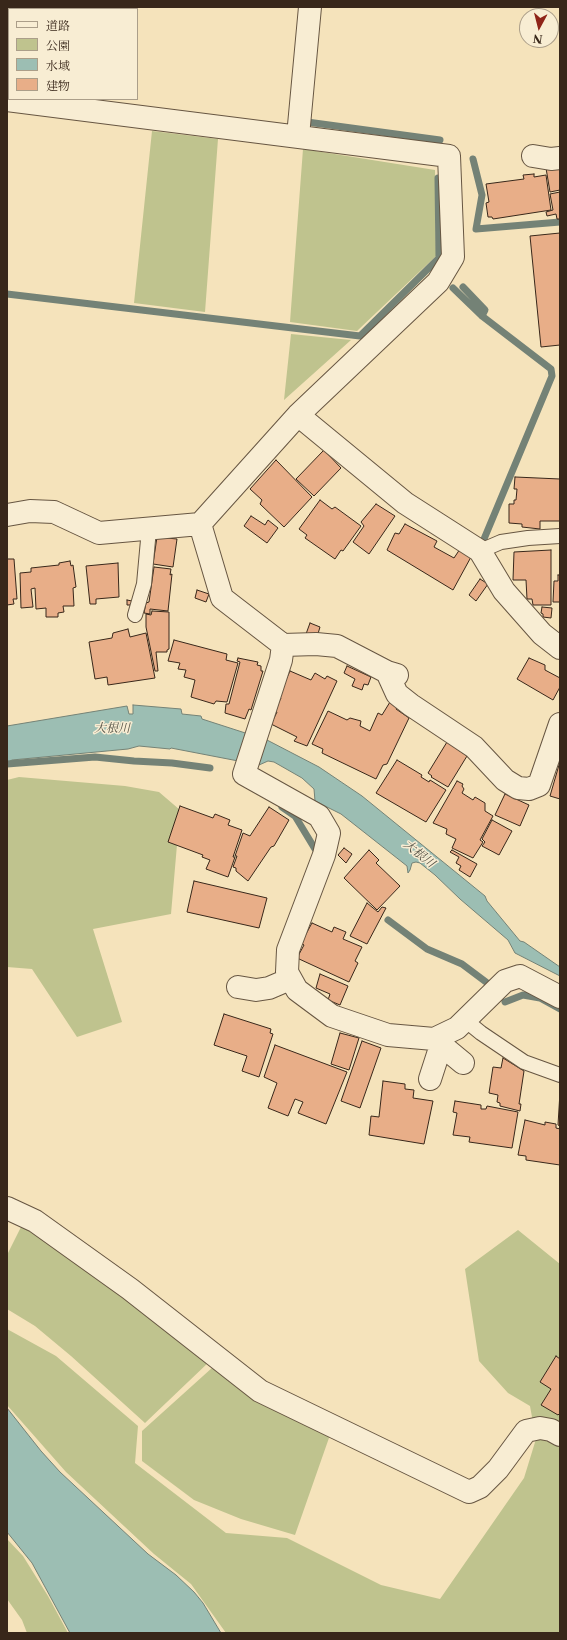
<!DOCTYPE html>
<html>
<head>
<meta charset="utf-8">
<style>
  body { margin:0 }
  #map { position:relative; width:567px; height:1640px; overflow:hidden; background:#f5e3bb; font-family:"Libre Caslon Text","Noto Serif JP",serif }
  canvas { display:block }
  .frame { position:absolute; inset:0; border:8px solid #38271a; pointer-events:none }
  .legend { position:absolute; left:8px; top:8px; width:130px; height:92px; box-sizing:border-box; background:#f8edd3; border:1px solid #ab9e89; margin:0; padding:5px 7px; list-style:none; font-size:12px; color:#38271a }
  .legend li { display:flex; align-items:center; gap:8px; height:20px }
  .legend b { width:20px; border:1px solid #ab9e89 }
  .north { position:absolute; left:519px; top:8px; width:40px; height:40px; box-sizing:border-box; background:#f8edd3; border:1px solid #ab9e89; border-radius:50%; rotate:187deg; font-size:11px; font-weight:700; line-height:16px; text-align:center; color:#38271a }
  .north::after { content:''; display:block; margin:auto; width:14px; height:18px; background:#8f2418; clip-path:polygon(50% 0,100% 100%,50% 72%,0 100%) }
</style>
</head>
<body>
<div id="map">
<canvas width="567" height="1640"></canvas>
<div class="frame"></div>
<ul class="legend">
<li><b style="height:5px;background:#f8edd3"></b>道路</li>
<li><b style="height:11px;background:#bfc38e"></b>公園</li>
<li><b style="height:11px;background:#9cbeb3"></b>水域</li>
<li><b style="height:11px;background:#e8ae88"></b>建物</li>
</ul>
<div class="north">N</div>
</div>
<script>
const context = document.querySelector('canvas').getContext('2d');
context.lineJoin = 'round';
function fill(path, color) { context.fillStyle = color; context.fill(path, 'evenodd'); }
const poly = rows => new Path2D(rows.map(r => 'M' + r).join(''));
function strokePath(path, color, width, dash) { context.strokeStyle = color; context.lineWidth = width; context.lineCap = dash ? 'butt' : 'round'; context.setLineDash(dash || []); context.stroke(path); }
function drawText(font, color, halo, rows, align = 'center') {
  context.font = font + ' "Libre Caslon Text","Noto Serif JP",serif'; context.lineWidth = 3; context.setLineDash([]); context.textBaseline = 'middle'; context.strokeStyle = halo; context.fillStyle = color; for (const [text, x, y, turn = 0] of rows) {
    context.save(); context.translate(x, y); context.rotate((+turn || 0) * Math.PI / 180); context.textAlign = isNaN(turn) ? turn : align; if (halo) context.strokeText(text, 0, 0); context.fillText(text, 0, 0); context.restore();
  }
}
fill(poly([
  [152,131,218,139,205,312,134,303],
  [303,149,435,170,436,256,357,331,290,322],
  [291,334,351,340,284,400],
  [19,777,125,786,159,792,180,810,171,914,93,929,122,1022,77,1037,32,969,7,967,7,780],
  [23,1223,210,1361,145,1423,71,1356,35,1326,7,1309,7,1255],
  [518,1230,560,1264,560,1633,226,1633,191,1584,154,1554,66,1472,7,1405,7,1329,56,1356,138,1426,135,1463,226,1533,287,1538,381,1585,440,1599,524,1478,536,1439,530,1406,508,1393,479,1361,465,1269],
  [213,1367,330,1435,295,1535,241,1519,194,1500,142,1461,142,1431],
  [7,1539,23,1556,48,1596,68,1633,27,1633,22,1620,7,1599]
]), '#bfc38e');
const water = poly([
  [133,705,181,709,182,714,201,716,202,719,267,740,319,767,362,796,485,896,487,901,520,941,524,942,560,967,560,976,515,953,508,940,460,899,435,875,420,863,416,862,412,863,410,870,408,873,407,866,341,814,315,801,314,789,302,778,274,762,268,761,259,765,171,748,170,749,139,746,128,749,12,760,7,763,7,726,127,706,129,714,133,714,133,705],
  [7,1408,41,1451,60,1472,148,1554,176,1575,194,1592,203,1603,221,1633,70,1633,32,1563,7,1532,7,1408]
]);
fill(water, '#9cbeb3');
strokePath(water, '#748276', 1);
strokePath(poly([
  [307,122,440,140],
  [473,159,482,195,476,229,560,222],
  [463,287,485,310,482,316],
  [453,288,482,316,551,369,552,376,484,539],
  [7,294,360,336,439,258,438,178],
  [7,764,95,757,134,761,172,763,210,768],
  [282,807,295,816,315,849],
  [388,920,427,949,462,964,486,982],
  [505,1002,523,995,540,998,560,1009]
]), '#748276', 7);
const building = poly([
  [560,166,560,190,550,192,546,168,560,166],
  [534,174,534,177,546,175,551,210,493,219,492,217,488,217,486,203,489,202,486,184,524,179,523,175,534,174],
  [560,192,560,219,557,219,556,214,547,216,546,212,553,210,550,194,560,192],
  [560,233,560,345,541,347,530,236,560,233],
  [324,450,341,468,314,496,296,479,324,450],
  [276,460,312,497,284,527,260,504,262,500,250,489,276,460],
  [515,477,560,479,560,521,540,521,540,529,522,527,522,524,509,523,509,504,514,504,514,500,516,500,517,489,514,489,515,477],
  [320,500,332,509,335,507,361,526,343,551,341,550,335,559,305,538,307,535,299,529,320,500],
  [376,504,395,516,369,554,353,542,364,526,361,522,376,504],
  [251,516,265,525,268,520,278,528,267,543,244,526,251,516],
  [405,524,437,541,434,547,454,558,460,549,471,557,453,590,387,550,395,533,399,534,405,524],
  [157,537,177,539,173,567,153,564,157,537],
  [551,550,551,605,533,605,532,599,527,599,526,580,513,580,514,552,551,550],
  [7,559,14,559,17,599,13,599,14,604,7,605,7,559],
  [70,561,71,566,73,565,76,587,73,588,74,606,63,606,64,612,58,613,58,617,46,617,46,608,36,609,35,588,31,589,33,607,21,608,20,573,31,572,31,568,59,565,59,563,70,561],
  [118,563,119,597,96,599,96,604,90,604,86,566,118,563],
  [154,567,171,569,170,575,172,574,168,611,150,609,150,614,144,613,146,603,149,602,154,567],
  [558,575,560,575,560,602,553,602,554,581,558,581,558,575],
  [480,579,488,584,476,601,469,595,480,579],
  [197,590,209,594,206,602,195,598,197,590],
  [127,600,132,601,131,605,127,605,127,600],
  [542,607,552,608,551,618,543,617,543,614,541,613,542,607],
  [152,611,169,612,169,649,167,650,167,652,156,652,158,671,155,671,146,627,146,614,151,615,152,611],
  [310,623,320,627,317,637,306,634,310,623],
  [128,629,130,637,146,633,155,678,108,685,107,677,95,679,89,642,112,638,113,633,128,629],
  [174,640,227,654,226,660,238,663,227,702,216,701,214,704,191,697,195,680,184,677,186,670,178,669,180,663,168,661,174,640],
  [238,658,258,662,257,665,261,666,261,671,263,671,251,710,249,709,245,719,225,713,226,704,229,704,240,662,237,661,238,658],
  [529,658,545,665,545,670,560,678,560,687,553,700,517,679,529,658],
  [347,666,371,677,368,685,364,684,362,690,352,686,355,679,344,673,347,666],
  [290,671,311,680,315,673,325,679,327,676,337,681,307,746,294,741,297,737,271,724,277,712,274,711,281,698,278,696,290,671],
  [390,702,398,706,396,709,409,718,387,764,383,765,376,779,322,753,323,749,312,744,328,711,347,720,350,718,361,721,360,726,370,731,378,713,382,715,390,702],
  [447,742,467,756,448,787,431,777,432,776,428,773,447,742],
  [560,753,560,799,550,796,559,765,560,753],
  [397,760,422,775,421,777,429,782,430,780,446,790,426,822,376,793,397,760],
  [457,781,463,784,462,786,464,789,462,793,473,800,475,797,485,803,485,811,493,816,480,840,483,842,473,858,452,848,456,839,446,834,447,829,433,823,457,781],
  [505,794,529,805,520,826,495,815,505,794],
  [180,806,213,818,215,814,230,820,228,825,242,830,233,857,235,857,228,877,206,869,210,860,202,857,203,855,168,842,180,806],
  [269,807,289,820,274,846,271,847,248,881,236,871,236,868,233,867,237,856,235,856,243,833,250,836,269,807],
  [492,820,512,831,499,855,482,846,485,842,482,839,492,820],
  [344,848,352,854,346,863,338,855,344,848],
  [369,850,379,860,376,863,400,886,377,910,344,878,369,850],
  [452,850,477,864,470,877,459,870,461,866,456,863,459,857,450,852,452,850],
  [194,881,267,898,259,928,187,912,194,881],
  [367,903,378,912,382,907,386,908,367,944,350,936,367,903],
  [312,923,332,932,334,927,346,932,343,939,362,947,355,961,358,963,349,982,297,958,304,945,301,943,312,923],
  [320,974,348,986,340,1005,328,1000,330,994,316,988,320,974],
  [224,1014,271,1029,270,1033,273,1034,259,1077,242,1071,247,1056,214,1045,224,1014],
  [340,1033,359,1038,349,1070,331,1064,340,1033],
  [362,1041,381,1048,360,1108,341,1101,362,1041],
  [275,1045,347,1072,326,1124,298,1113,303,1102,295,1099,288,1116,268,1108,277,1083,264,1077,275,1045],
  [503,1058,524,1071,519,1104,521,1104,520,1111,500,1106,500,1103,497,1102,498,1095,489,1093,493,1067,501,1068,503,1058],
  [383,1081,405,1084,405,1089,414,1090,413,1098,433,1101,424,1144,369,1135,371,1116,379,1117,383,1081],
  [560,1092,560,1126,558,1125,560,1092],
  [455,1101,481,1105,481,1109,486,1109,487,1106,518,1112,512,1148,469,1142,470,1137,453,1135,457,1113,453,1112,455,1101],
  [525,1120,545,1125,545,1122,556,1124,556,1128,560,1129,560,1165,526,1160,526,1156,518,1155,525,1120],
  [556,1356,560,1359,560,1413,558,1415,541,1405,551,1389,540,1382,556,1356]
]);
fill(building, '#e8ae88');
strokePath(building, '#38271a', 1);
const lane = poly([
  [480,551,501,542,528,538,560,536],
  [135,615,144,584,149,529],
  [465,1020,481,1033,524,1062,560,1075]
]);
const street = poly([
  [7,100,449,156,453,257,438,282,298,415,200,524,99,533,54,512,30,511,7,515],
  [298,136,310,7],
  [533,156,551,159,560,158],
  [298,415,405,503,480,551,504,591,542,634,560,648],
  [200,524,222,598,283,645,281,660,244,774,319,816,329,833,324,855,288,950,287,972,297,990,332,1016,388,1035,434,1039,457,1028,505,981,520,976,560,997],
  [283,645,316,644,337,646,387,672,397,675],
  [387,672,397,694,411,705,474,747,505,780,518,788,529,789,539,785,560,724],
  [238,987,256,990,269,988,290,979],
  [434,1039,463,1063],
  [430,1079,441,1045],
  [7,1208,35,1221,130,1289,260,1391,469,1492,480,1487,498,1469,526,1431,540,1428,551,1430,560,1435]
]);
strokePath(lane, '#675642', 16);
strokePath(street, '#675642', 24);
strokePath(lane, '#f8edd3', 14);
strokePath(street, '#f8edd3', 22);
drawText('italic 12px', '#565448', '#f8edd3', [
  ["大根川",112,729],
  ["大根川",419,854,39]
]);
</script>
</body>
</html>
